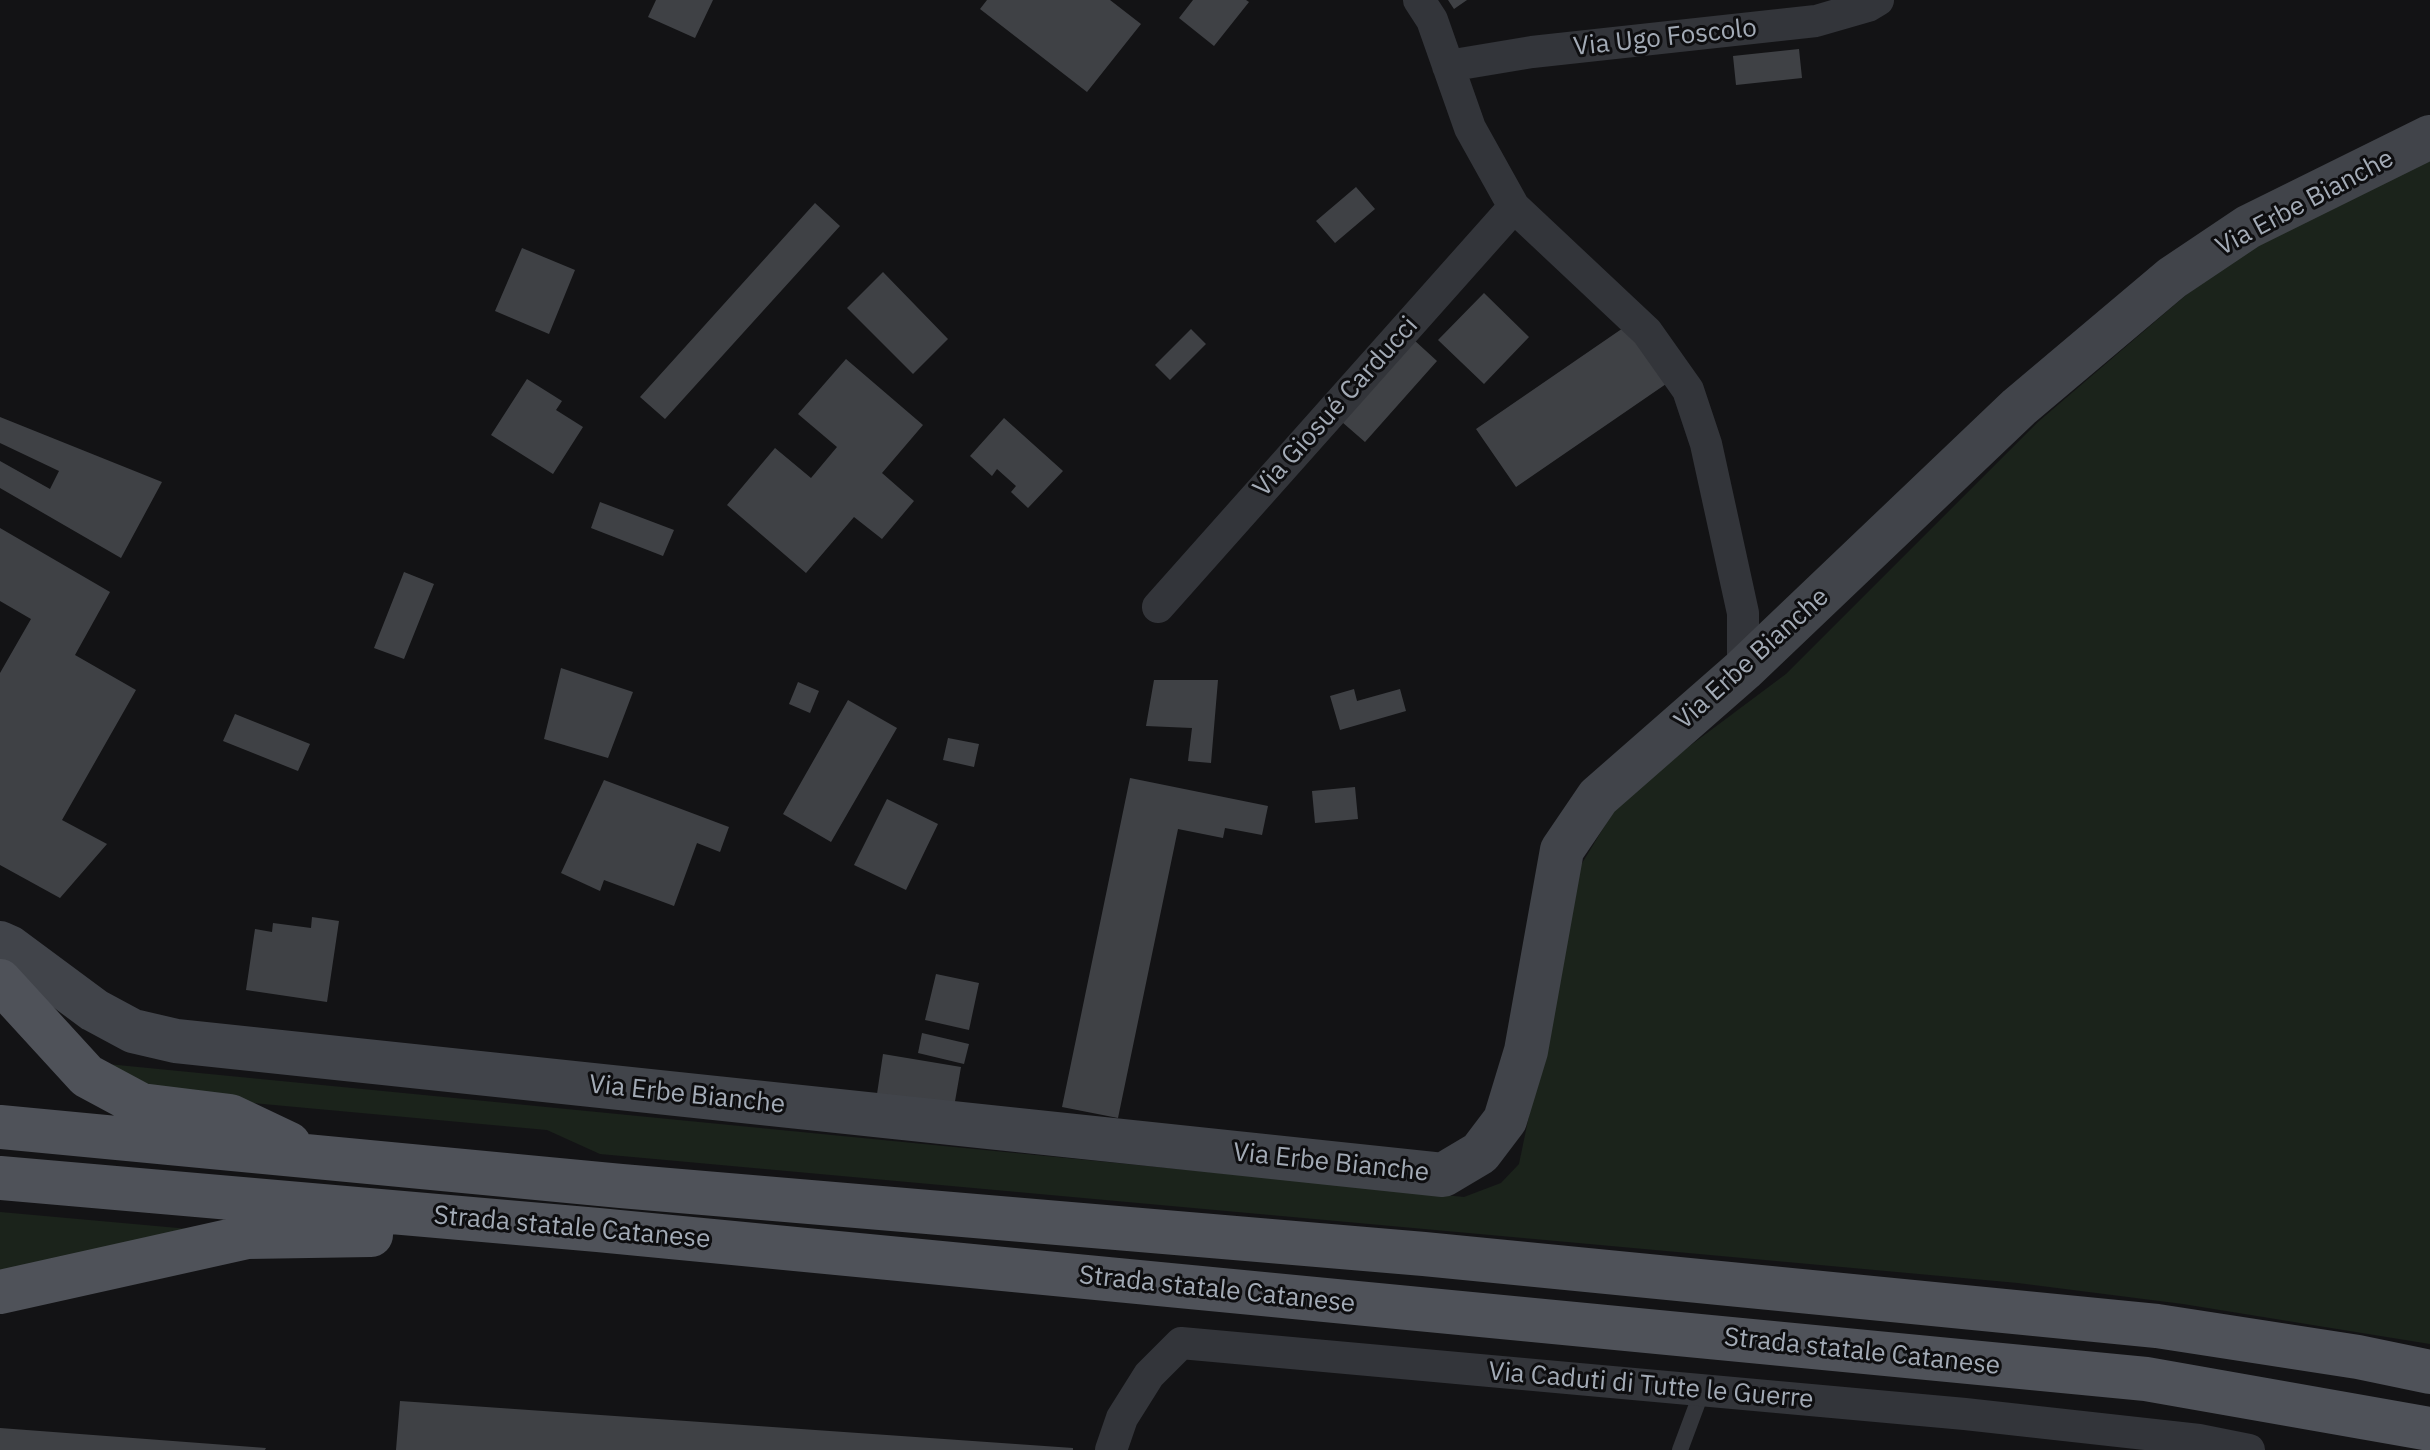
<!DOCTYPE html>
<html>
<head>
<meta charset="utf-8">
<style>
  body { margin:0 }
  canvas { display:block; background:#131315 }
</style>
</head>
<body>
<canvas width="2430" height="1450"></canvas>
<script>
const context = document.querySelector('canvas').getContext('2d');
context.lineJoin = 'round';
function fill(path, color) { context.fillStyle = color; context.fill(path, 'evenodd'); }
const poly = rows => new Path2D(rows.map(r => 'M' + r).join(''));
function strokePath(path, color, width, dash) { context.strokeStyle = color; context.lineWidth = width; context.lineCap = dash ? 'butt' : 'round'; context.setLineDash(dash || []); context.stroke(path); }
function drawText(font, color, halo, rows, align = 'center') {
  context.font = font + ' "IBM Plex Sans",sans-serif'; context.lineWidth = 6; context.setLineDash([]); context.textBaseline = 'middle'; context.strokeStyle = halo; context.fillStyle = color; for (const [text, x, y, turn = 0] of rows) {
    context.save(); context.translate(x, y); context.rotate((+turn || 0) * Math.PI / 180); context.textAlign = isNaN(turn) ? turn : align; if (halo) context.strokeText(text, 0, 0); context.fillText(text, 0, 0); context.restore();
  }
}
fill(poly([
  [2430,160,2430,1344,2183,1304,2018,1283,600,1154,547,1130,198,1098,141,1085,97,1063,1464,1197,1501,1183,1519,1164,1581,865,1615,809,1683,751,1786,674,2038,422,2186,295,2256,244],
  [0,1212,200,1230,0,1272]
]), '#1b231b');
fill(poly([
  [656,0,713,0,695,38,648,17],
  [987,0,1110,0,1141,24,1087,92,980,9],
  [1193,0,1246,0,1249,2,1214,46,1179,18],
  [1448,0,1467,0,1454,9],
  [1799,49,1802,78,1736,85,1733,56],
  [1356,187,1375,209,1335,243,1316,221],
  [815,203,840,226,665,419,640,397],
  [522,248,575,270,549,334,495,311],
  [883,272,948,339,913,374,847,308],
  [1484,293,1529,337,1484,384,1438,340],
  [1626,326,1666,384,1516,487,1476,429],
  [1191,329,1206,344,1170,380,1155,365],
  [1414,340,1437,361,1365,442,1342,422],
  [846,359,923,425,882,473,914,501,882,539,854,517,806,573,727,505,775,448,811,478,837,447,798,414],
  [527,379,562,401,556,410,583,427,553,474,491,435],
  [0,417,162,482,121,558,0,488,0,461,50,489,59,471,0,443],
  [1004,418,1063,471,1028,508,1011,492,1016,486,997,469,992,476,970,456],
  [600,502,674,530,663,556,591,528],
  [0,528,110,592,75,655,136,690,62,820,107,844,60,898,0,865,0,673,31,619,0,601],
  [404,572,434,584,404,659,374,648],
  [561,668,633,692,608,758,544,739],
  [1154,680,1218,680,1211,763,1188,761,1192,728,1146,726],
  [798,682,819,691,810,713,789,704],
  [1354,689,1357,701,1400,689,1406,711,1340,730,1330,696],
  [848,700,897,728,831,842,783,814],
  [235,714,310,744,298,771,223,741],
  [948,738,979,744,974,767,943,760],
  [1130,778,1268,806,1262,835,1225,828,1223,838,1178,829,1118,1118,1062,1107],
  [604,780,729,827,720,852,697,843,674,906,604,880,600,891,561,873],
  [1355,787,1358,819,1315,823,1312,791],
  [887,799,938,824,906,890,854,865],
  [312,917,339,921,327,1002,246,990,255,929,272,932,273,923,311,928],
  [936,974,979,983,969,1030,925,1020],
  [922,1033,969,1044,964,1064,918,1053],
  [883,1054,961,1067,954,1107,877,1094],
  [400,1401,1073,1448,1073,1450,396,1450],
  [0,1428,266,1448,265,1450,0,1450]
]), '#3f4145');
strokePath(poly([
  [1680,1450,1702,1391]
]), '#33353a', 16);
strokePath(poly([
  [1419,0,1432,20,1470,128,1514,207,1647,332,1688,390,1706,444,1743,613,1743,670],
  [1448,66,1532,52,1816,21,1868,6,1878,0],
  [1158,607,1514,207],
  [1111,1450,1122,1418,1149,1375,1181,1343,1965,1414,2199,1440,2249,1450]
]), '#33353a', 32);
strokePath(poly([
  [0,943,9,947,94,1010,133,1031,176,1041,1443,1175,1480,1153,1505,1120,1526,1051,1562,850,1598,797,1743,670,2019,407,2172,278,2248,227,2430,137]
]), '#41444a', 44);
strokePath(poly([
  [0,981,87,1076,141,1105,230,1116,289,1144],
  [0,1127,621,1186,1424,1254,2157,1326,2358,1357,2430,1372],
  [0,1178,598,1230,2146,1379,2430,1429],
  [0,1292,247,1237,371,1235]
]), '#4f5259', 44);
drawText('26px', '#a3abb6', '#0e0e10', [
  ["Via Ugo Foscolo",1665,38,-6],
  ["Via Erbe Bianche",2305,203,-28],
  ["Via Giosué Carducci",1336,407,-48],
  ["Via Erbe Bianche",1752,659,-42],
  ["Via Erbe Bianche",687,1095,6],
  ["Via Erbe Bianche",1331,1163,6],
  ["Strada statale Catanese",572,1228,5],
  ["Strada statale Catanese",1217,1290,6],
  ["Strada statale Catanese",1862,1352,6],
  ["Via Caduti di Tutte le Guerre",1651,1386,5]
]);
</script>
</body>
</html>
